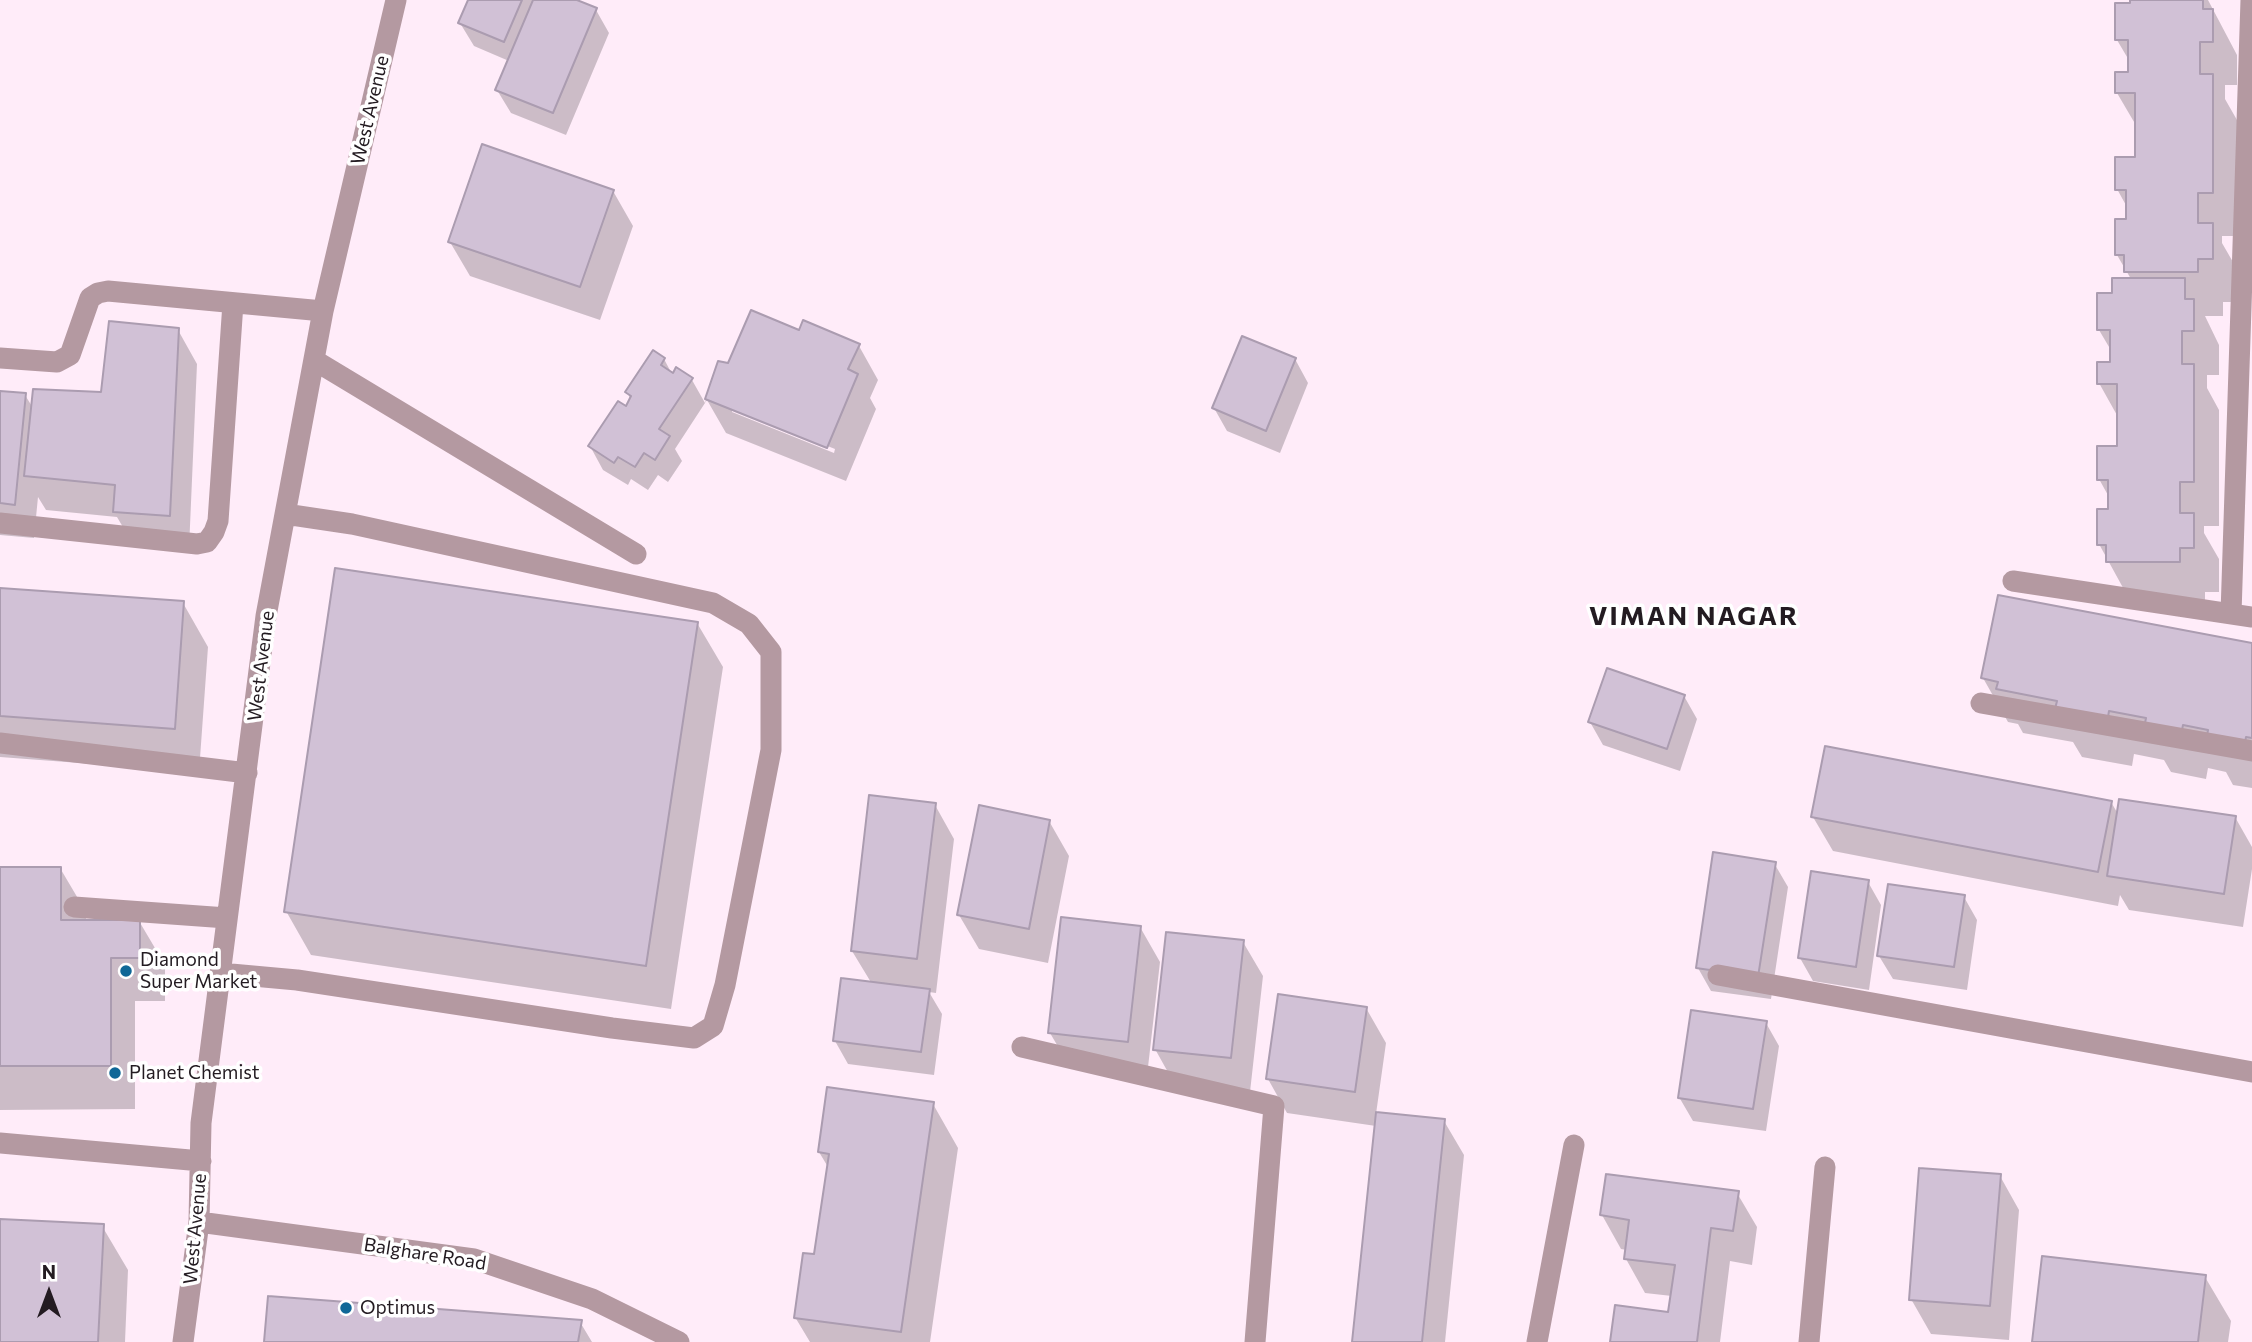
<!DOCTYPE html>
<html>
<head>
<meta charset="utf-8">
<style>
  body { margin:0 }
  #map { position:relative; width:2252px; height:1342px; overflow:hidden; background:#ffecf9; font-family:Commissioner,sans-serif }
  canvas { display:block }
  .north { position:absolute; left:14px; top:1258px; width:70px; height:70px; -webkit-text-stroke:5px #fff; paint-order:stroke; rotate:0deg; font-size:19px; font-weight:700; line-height:28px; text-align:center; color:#231b21 }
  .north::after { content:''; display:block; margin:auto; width:24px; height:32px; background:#231b21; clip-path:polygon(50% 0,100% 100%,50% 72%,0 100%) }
</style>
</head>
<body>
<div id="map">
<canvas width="2252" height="1342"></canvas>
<div class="north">N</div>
</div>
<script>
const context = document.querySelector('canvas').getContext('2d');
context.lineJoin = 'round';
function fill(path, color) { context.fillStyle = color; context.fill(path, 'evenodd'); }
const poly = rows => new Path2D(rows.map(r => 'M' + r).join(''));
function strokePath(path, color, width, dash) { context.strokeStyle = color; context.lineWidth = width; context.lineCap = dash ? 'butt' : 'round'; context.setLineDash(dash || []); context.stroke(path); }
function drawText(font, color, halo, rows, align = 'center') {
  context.font = font + ' Commissioner,sans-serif'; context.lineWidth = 7; context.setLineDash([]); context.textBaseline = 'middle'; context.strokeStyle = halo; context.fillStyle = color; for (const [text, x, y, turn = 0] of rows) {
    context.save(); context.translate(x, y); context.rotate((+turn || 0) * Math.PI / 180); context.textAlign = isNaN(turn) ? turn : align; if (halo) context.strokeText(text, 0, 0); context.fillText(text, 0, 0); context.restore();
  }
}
fill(poly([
  [470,0,572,0,596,10,609,33,566,135,511,113,497,90,509,61,474,46,460,23],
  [2132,0,2208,0,2237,55,2237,85,2225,85,2225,99,2237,120,2237,236,2222,236,2222,243,2237,269,2237,302,2223,302,2223,316,2205,316,2219,345,2219,375,2207,375,2207,388,2219,410,2219,526,2204,526,2204,533,2219,559,2219,592,2205,592,2205,606,2133,606,2099,544,2109,511,2109,497,2099,479,2118,448,2118,417,2099,383,2112,364,2112,352,2099,330,2114,295,2131,279,2117,255,2127,221,2127,207,2117,189,2137,158,2137,127,2117,93,2130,73,2130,62,2117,40,2132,5],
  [613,191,633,226,600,320,470,276,450,242],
  [178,330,197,364,189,549,134,546,117,517,46,510,38,497,34,538,0,535,0,393,25,395,33,408,102,394],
  [800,332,859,346,878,380,870,398,876,409,846,481,726,433,707,400,705,403,719,363,729,365],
  [732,408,835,449,834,453,732,412],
  [664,359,673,376,692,380,705,403,675,449,682,461,668,482,658,475,648,490,631,479,628,485,603,470,590,446,626,408,631,400,627,392],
  [1295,359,1308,383,1280,453,1227,431,1214,408],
  [0,589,183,603,208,647,199,772,0,757],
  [697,623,723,667,671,1009,311,955,286,911],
  [2252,645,2252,788,2233,785,2226,772,2208,768,2206,779,2171,772,2164,760,2134,754,2132,766,2082,757,2073,742,2023,733,2018,724,2008,722,1983,678],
  [1684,696,1697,719,1680,771,1603,745,1590,722],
  [2111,802,2118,814,2235,817,2252,847,2252,869,2243,927,2129,910,2120,895,2118,906,1833,851,1813,817],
  [935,805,954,839,936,993,929,992,942,1014,934,1075,848,1064,835,1041,872,984,852,951],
  [1049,821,1069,856,1048,963,979,949,959,915],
  [1774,863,1788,887,1771,999,1711,991,1698,968],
  [60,868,86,912,86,922,139,921,165,965,165,1001,135,1001,135,1109,0,1110,0,869],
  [1868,882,1881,905,1869,990,1813,981,1800,958],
  [1964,897,1977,920,1967,990,1893,979,1879,956],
  [1140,927,1160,962,1147,1076,1070,1067,1050,1033],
  [1243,942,1263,976,1250,1092,1174,1083,1155,1049],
  [1366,1008,1386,1043,1376,1114,1444,1121,1464,1155,1445,1342,1354,1342,1376,1126,1287,1113,1268,1079],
  [1766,1023,1779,1046,1766,1131,1693,1121,1679,1097],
  [933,1104,958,1148,930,1342,810,1342,795,1317,815,1256,828,1167,819,1152],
  [2000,1176,2019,1210,2009,1340,1931,1334,1911,1299],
  [1737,1193,1757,1227,1752,1265,1730,1261,1720,1342,1612,1342,1670,1314,1672,1296,1645,1293,1626,1259,1627,1250,1621,1249,1602,1215],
  [0,1221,102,1226,128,1270,125,1342,0,1342],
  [2205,1277,2231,1321,2228,1342,2034,1342],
  [580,1322,592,1342,266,1342]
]), '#0003');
const building = poly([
  [468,0,522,0,504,42,458,23,468,0],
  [533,0,577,0,597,8,553,113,495,90,533,0],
  [2130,0,2203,0,2203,9,2213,9,2213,42,2200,42,2200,74,2213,74,2213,193,2198,193,2198,223,2213,223,2213,259,2198,259,2198,272,2124,272,2124,255,2115,255,2115,219,2126,219,2126,190,2115,190,2115,157,2135,157,2135,93,2115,93,2115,72,2128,72,2128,40,2115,40,2115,3,2130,3,2130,0],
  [482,144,614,190,580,287,448,242,482,144],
  [2112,278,2185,278,2185,299,2194,299,2194,331,2182,331,2182,364,2194,364,2194,482,2180,482,2180,513,2194,513,2194,548,2180,548,2180,562,2106,562,2106,545,2097,545,2097,509,2108,509,2108,480,2097,480,2097,446,2117,446,2117,384,2097,384,2097,362,2110,362,2110,330,2097,330,2097,293,2112,293,2112,278],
  [751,310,799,330,803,320,860,344,848,369,858,374,827,448,705,399,718,361,728,363,751,310],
  [109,321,179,328,170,516,113,512,115,485,24,476,33,389,101,392,109,321],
  [1242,336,1296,358,1266,431,1212,408,1242,336],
  [653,350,665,358,661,365,673,373,676,367,693,378,659,429,670,436,655,460,644,453,635,467,618,457,614,463,588,446,618,401,626,406,631,396,625,392,653,350],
  [0,391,26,393,15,505,0,503,0,391],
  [335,568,698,622,646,966,284,912,335,568],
  [0,588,184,601,175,729,0,716,0,588],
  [1998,595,2252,643,2252,738,2246,737,2244,748,2206,741,2208,730,2183,725,2181,735,2144,728,2146,718,2109,711,2107,723,2054,713,2057,701,1996,689,1998,682,1981,678,1998,595],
  [1607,668,1685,695,1667,749,1588,722,1607,668],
  [1825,746,2112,801,2098,872,1811,817,1825,746],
  [869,795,936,803,917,959,851,951,869,795],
  [2119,799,2236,816,2224,894,2107,876,2119,799],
  [979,805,1050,820,1029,929,957,915,979,805],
  [1713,852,1776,862,1758,977,1696,968,1713,852],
  [0,867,61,867,61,920,140,920,140,958,111,958,111,1066,0,1066,0,867],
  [1811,871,1869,880,1856,967,1798,958,1811,871],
  [1888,884,1965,895,1954,967,1877,956,1888,884],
  [1061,917,1141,926,1128,1042,1048,1033,1061,917],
  [1166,932,1244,940,1231,1058,1153,1050,1166,932],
  [841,978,930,989,921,1052,833,1041,841,978],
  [1278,994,1367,1007,1355,1092,1266,1079,1278,994],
  [1691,1010,1767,1021,1753,1109,1678,1098,1691,1010],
  [827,1087,934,1102,901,1332,794,1318,803,1253,814,1254,829,1154,818,1152,827,1087],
  [1376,1112,1445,1119,1422,1342,1352,1342,1376,1112],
  [1919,1168,2001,1174,1990,1306,1909,1300,1919,1168],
  [1606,1174,1739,1191,1733,1231,1711,1228,1697,1342,1610,1342,1615,1305,1668,1312,1675,1265,1624,1259,1629,1220,1600,1215,1606,1174],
  [0,1219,104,1224,98,1342,0,1342,0,1219],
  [2042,1256,2206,1275,2198,1342,2032,1342,2042,1256],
  [268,1296,582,1320,578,1342,264,1342,268,1296]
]);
fill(building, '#d1c1d6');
strokePath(building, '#ab9cb0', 2);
strokePath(poly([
  [0,358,57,362,70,355,90,298,98,293,108,291,323,311],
  [314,360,636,554],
  [0,523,197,544,207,542,214,532,218,521,233,303],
  [2013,581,2252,617],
  [2231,614,2251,0],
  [1981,703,2252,751],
  [0,743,247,773],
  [74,907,227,918],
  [220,973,297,980,612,1028,694,1038,713,1026,725,985,771,750,771,652,749,624,713,603,352,524,285,514],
  [1718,975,2252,1072],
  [1022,1047,1274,1106,1255,1342],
  [0,1143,201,1161],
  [199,1222,474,1259,592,1299,679,1342],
  [183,1342,199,1222,201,1123,266,616,323,311,396,0],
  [1537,1342,1574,1145],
  [1809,1342,1825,1167]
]), '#b499a1', 21);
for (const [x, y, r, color] of [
  [126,971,7,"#0f6797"],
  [115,1073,7,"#0f6797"],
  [346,1308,7,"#0f6797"]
]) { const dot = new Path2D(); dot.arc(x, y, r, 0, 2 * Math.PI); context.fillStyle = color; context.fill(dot); strokePath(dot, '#fff', 2.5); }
drawText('19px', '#231b21', '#fff', [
  ["West Avenue",370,110,-77],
  ["West Avenue",261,666,-83],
  ["West Avenue",195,1229,-85],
  ["Balghare Road",425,1254,9]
]);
drawText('19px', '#231b21', '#fff', [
  ["Diamond",140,960],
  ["Super Market",140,982],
  ["Planet Chemist",129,1073],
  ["Optimus",360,1308]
], 'left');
context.letterSpacing = '2px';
drawText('bold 26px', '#231b21', '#fff', [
  ["VIMAN NAGAR",1694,616]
]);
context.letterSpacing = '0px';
</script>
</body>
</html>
